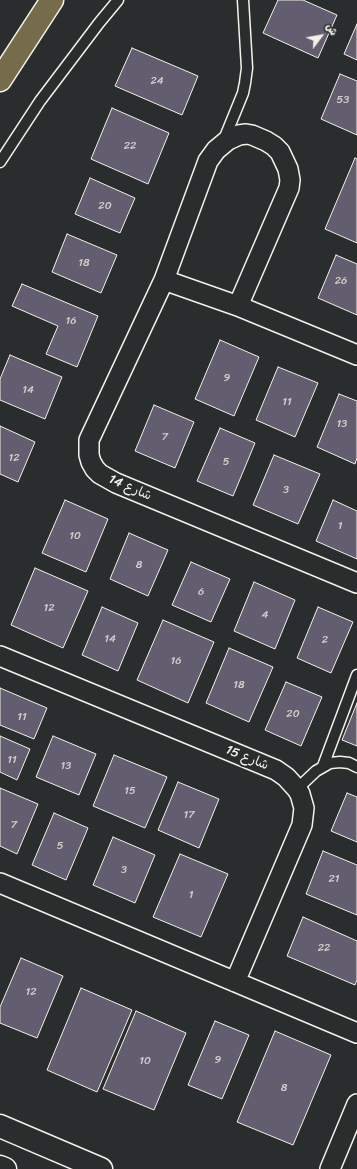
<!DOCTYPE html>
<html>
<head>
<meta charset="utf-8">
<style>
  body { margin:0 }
  #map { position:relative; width:357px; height:1169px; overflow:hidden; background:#2a2d2e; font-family:Sriracha,"Playpen Sans Arabic",sans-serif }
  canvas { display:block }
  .north { position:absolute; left:301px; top:16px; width:40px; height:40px; -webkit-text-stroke:3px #2a2d2e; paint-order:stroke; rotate:58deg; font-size:11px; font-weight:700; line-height:16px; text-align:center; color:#f4f1e8 }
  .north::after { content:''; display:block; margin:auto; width:14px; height:18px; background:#f4f1e8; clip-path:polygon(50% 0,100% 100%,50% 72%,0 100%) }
</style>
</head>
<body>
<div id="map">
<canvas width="357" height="1169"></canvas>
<div class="north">ش</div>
</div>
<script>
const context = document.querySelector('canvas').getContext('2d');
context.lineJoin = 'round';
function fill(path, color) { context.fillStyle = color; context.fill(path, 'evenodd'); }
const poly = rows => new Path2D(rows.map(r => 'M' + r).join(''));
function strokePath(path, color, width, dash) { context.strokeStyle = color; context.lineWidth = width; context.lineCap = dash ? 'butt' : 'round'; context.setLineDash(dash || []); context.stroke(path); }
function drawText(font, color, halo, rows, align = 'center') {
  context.font = font + ' Sriracha,"Playpen Sans Arabic",sans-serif'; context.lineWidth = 4; context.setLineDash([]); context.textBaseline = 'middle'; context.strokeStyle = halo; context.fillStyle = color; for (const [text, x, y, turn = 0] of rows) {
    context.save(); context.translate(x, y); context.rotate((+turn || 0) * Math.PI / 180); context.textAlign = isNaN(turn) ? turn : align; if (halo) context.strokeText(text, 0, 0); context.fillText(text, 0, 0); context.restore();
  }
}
const building = poly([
  [278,0,303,0,337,15,318,58,263,33,278,0],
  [357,24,357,60,344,54,357,24],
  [132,48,198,76,182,115,115,86,132,48],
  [340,74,357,81,357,135,321,119,340,74],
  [112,108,169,133,148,184,91,159,112,108],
  [355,158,357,159,357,243,325,229,355,158],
  [90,178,135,198,120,233,75,214,90,178],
  [67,234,117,255,101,293,52,272,67,234],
  [336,255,357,264,357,315,318,298,336,255],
  [22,284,98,316,77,367,46,354,58,326,12,306,22,284],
  [220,340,259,357,234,416,195,399,220,340],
  [10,355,62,377,45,419,0,400,0,379,10,355],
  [278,367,318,383,295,437,256,420,278,367],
  [339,394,357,401,357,458,355,464,317,447,339,394],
  [154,405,194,422,175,468,135,451,154,405],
  [0,426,35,442,18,482,0,474,0,426],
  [220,428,255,443,233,496,197,481,220,428],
  [274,455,320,474,298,524,253,505,274,455],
  [65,500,108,519,86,572,42,553,65,500],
  [333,500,357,511,357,559,316,541,333,500],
  [129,533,168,550,148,596,110,579,129,533],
  [191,562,230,579,211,622,172,605,191,562],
  [35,568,88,591,63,648,11,625,35,568],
  [254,582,295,600,275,649,234,631,254,582],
  [102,607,138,623,118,671,82,655,102,607],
  [318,607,353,622,331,673,297,658,318,607],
  [163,620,214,642,188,703,137,680,163,620],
  [229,648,273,667,249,722,206,703,229,648],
  [286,682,322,697,301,746,265,730,286,682],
  [0,688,47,708,34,739,0,725,0,688],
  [357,703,357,746,342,740,357,703],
  [0,736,30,749,17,780,0,772,0,736],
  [53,736,96,754,79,795,36,777,53,736],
  [114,755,167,777,145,828,93,806,114,755],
  [178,782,219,799,199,848,158,830,178,782],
  [0,788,38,804,17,854,0,846,0,788],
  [347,793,357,797,357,842,331,831,347,793],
  [54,813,88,828,66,880,32,865,54,813],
  [113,837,155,855,135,903,93,885,113,837],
  [323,851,357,865,357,915,306,894,323,851],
  [180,854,228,874,201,937,153,917,180,854],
  [303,917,357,941,357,980,355,985,287,956,303,917],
  [21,958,63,976,37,1038,0,1023,0,1007,21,958],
  [81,988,132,1010,97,1092,47,1070,81,988],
  [136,1011,186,1033,154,1110,103,1089,136,1011],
  [215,1021,249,1035,222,1099,188,1085,215,1021],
  [275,1031,331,1055,293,1145,237,1122,275,1031]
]);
fill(building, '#625d6f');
strokePath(building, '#f4f1e8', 1);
const lane = poly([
  [223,142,243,93,245,83,247,68,243,0],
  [0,162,40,101,99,23,118,0],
  [323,766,357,675],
  [297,789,316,771,330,763,340,762,349,763,357,767]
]);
const street = poly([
  [164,280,238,306,357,355],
  [238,306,289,188,290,180,288,169,280,152,274,146,266,141,252,135,246,134,239,135,228,140,216,150,208,161,164,280,89,440,89,455,91,462,95,469,100,474,116,483,357,583],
  [0,656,276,770,286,777,297,789,300,794,304,808,302,825,235,982],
  [0,883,357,1033],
  [330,1169,357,1104]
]);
const secondary = poly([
  [0,1126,101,1169],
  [0,1167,5,1169]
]);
const highway = poly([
  [0,80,52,0]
]);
strokePath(lane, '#f4f1e8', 13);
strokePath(street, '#f4f1e8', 22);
strokePath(secondary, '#f4f1e8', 25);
strokePath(highway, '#f4f1e8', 25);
strokePath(lane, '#2a2d2e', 10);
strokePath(street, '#2a2d2e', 19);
strokePath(secondary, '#2a2d2e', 22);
strokePath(highway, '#746c4b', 22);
drawText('11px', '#d0ccca', null, [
  ["24",157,81],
  ["53",343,100],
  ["22",130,146],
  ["20",105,206],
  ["18",84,263],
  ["26",341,281],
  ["16",71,321],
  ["9",227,378],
  ["14",28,390],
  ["11",287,402],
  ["13",342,424],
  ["7",165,437],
  ["12",14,458],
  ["5",226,462],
  ["3",286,490],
  ["1",340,526],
  ["10",75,536],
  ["8",139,565],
  ["6",201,592],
  ["12",49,608],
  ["4",265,615],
  ["14",110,639],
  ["2",325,640],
  ["16",176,661],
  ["18",239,685],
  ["20",293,714],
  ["11",22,717],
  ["11",12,760],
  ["13",66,766],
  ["15",130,791],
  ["17",189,815],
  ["7",14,825],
  ["5",60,846],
  ["3",124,870],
  ["21",334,879],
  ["1",191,895],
  ["22",324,948],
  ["12",31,992],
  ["9",218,1060],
  ["10",145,1061],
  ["8",284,1088]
]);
drawText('13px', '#f4f1e8', '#2a2d2e', [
  ["شارع 14",130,488,24],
  ["شارع 15",247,758,22]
]);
</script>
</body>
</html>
